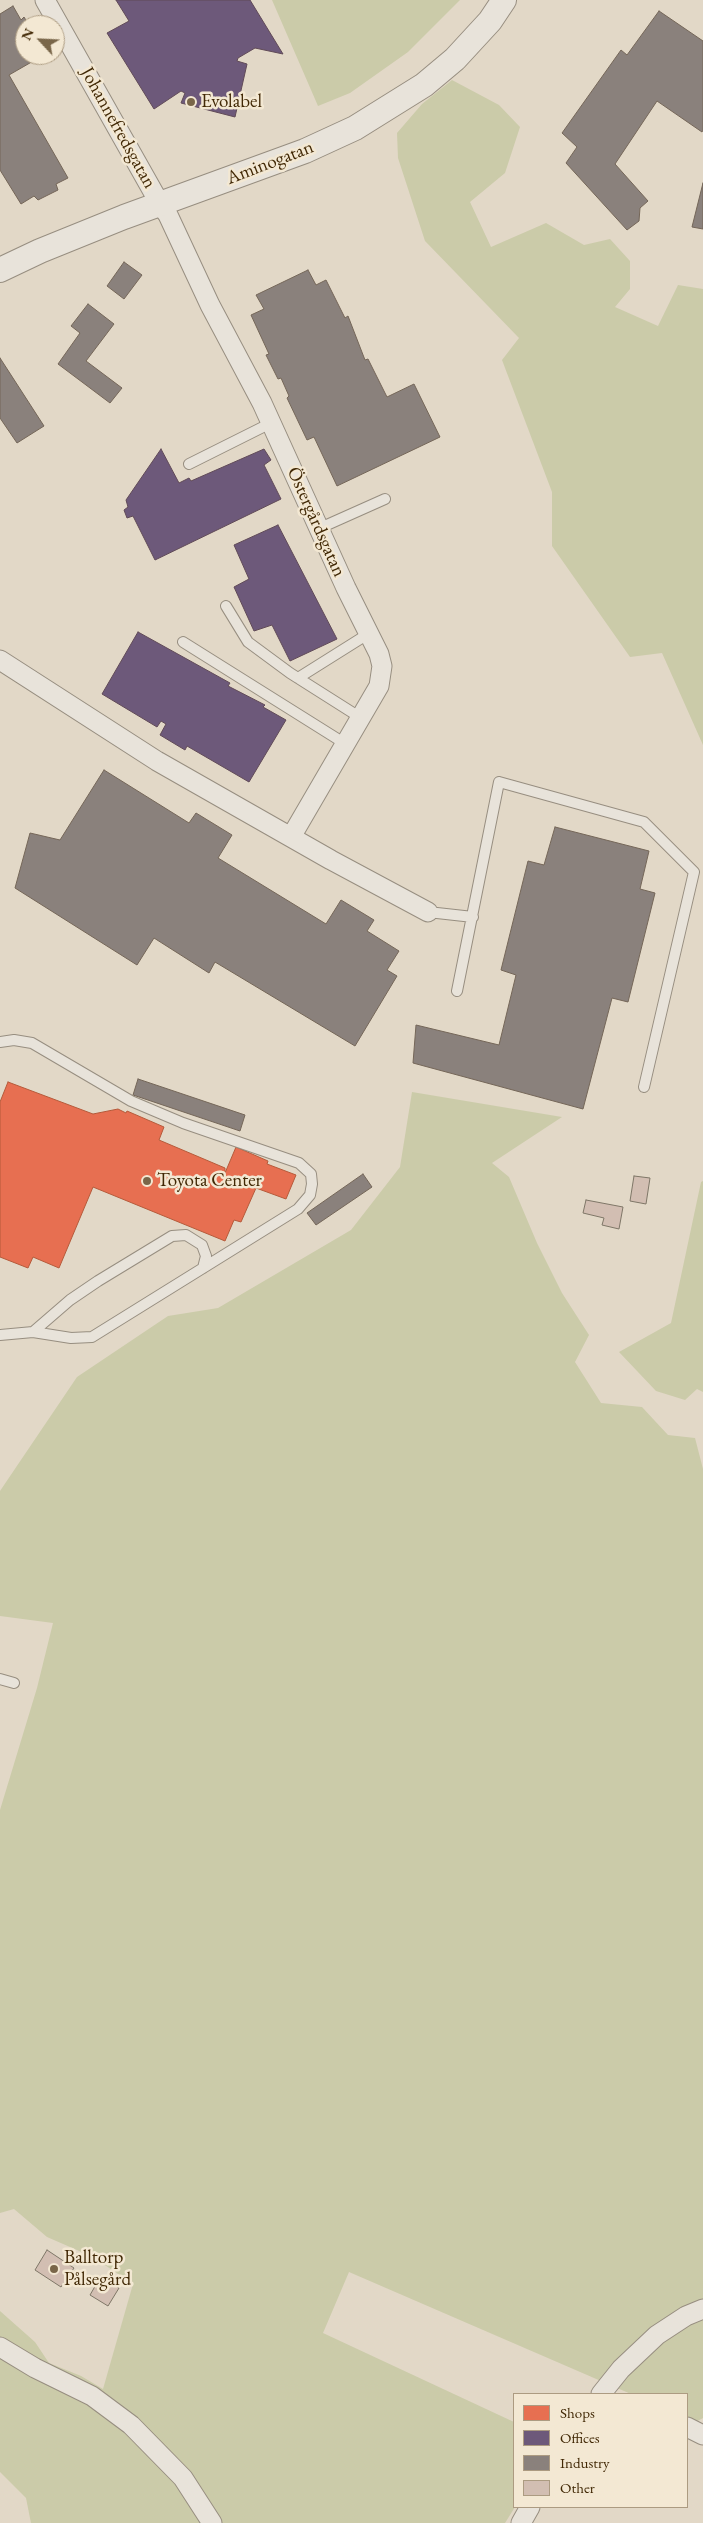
<!DOCTYPE html>
<html>
<head>
<meta charset="utf-8">
<style>
  body { margin:0 }
  #map { position:relative; width:703px; height:2523px; overflow:hidden; background:#e2d8c7; font-family:"EB Garamond",serif }
  canvas { display:block }
  .legend { position:absolute; left:513px; top:2393px; width:175px; height:115px; box-sizing:border-box; background:#f3e8d3; border:1px solid #ac9b81; margin:0; padding:6px 9px; list-style:none; font-size:15px; color:#412805 }
  .legend li { display:flex; align-items:center; gap:10px; height:25px }
  .legend b { width:25px; border:1px solid #ac9b81 }
  .north { position:absolute; left:15px; top:15px; width:50px; height:50px; box-sizing:border-box; background:#f3e8d3; border:1px solid #ac9b81; border-radius:50%; rotate:295deg; font-size:14px; font-weight:700; line-height:20px; text-align:center; color:#412805 }
  .north::after { content:''; display:block; margin:auto; width:18px; height:22px; background:#796649; clip-path:polygon(50% 0,100% 100%,50% 72%,0 100%) }
</style>
</head>
<body>
<div id="map">
<canvas width="703" height="2523"></canvas>
<ul class="legend">
<li><b style="height:14px;background:#e76f51"></b>Shops</li>
<li><b style="height:14px;background:#6d597a"></b>Offices</li>
<li><b style="height:14px;background:#8a817c"></b>Industry</li>
<li><b style="height:14px;background:#d2beb2"></b>Other</li>
</ul>
<div class="north">N</div>
</div>
<script>
const context = document.querySelector('canvas').getContext('2d');
context.lineJoin = 'round';
function fill(path, color) { context.fillStyle = color; context.fill(path, 'evenodd'); }
const poly = rows => new Path2D(rows.map(r => 'M' + r).join(''));
function strokePath(path, color, width, dash) { context.strokeStyle = color; context.lineWidth = width; context.lineCap = dash ? 'butt' : 'round'; context.setLineDash(dash || []); context.stroke(path); }
function drawText(font, color, halo, rows, align = 'center') {
  context.font = font + ' "EB Garamond",serif'; context.lineWidth = 5; context.setLineDash([]); context.textBaseline = 'middle'; context.strokeStyle = halo; context.fillStyle = color; for (const [text, x, y, turn = 0] of rows) {
    context.save(); context.translate(x, y); context.rotate((+turn || 0) * Math.PI / 180); context.textAlign = isNaN(turn) ? turn : align; if (halo) context.strokeText(text, 0, 0); context.fillText(text, 0, 0); context.restore();
  }
}
fill(poly([
  [272,0,460,0,408,52,350,93,318,106],
  [452,80,499,105,520,127,505,173,470,202,491,247,546,223,584,245,610,239,630,261,630,289,615,307,658,326,678,285,703,289,703,745,662,653,630,657,552,546,552,492,502,360,519,338,425,241,398,158,397,133,422,104],
  [412,1092,562,1117,492,1163,509,1177,537,1243,562,1293,589,1335,575,1362,601,1403,642,1407,668,1435,695,1438,703,1469,703,2418,694,2423,687,2419,687,2394,631,2394,349,2272,323,2333,514,2422,515,2507,505,2523,31,2523,26,2498,0,2472,0,2311,35,2342,49,2363,81,2376,103,2389,133,2284,93,2257,47,2237,14,2209,0,2213,0,1810,37,1688,53,1623,0,1616,0,1491,77,1377,168,1316,218,1308,351,1230,400,1167],
  [703,1181,703,1392,697,1389,685,1400,656,1391,619,1352,671,1323,701,1182]
]), '#cbcba9');
const shops = poly([
  [8,1082,93,1114,118,1109,126,1113,127,1111,164,1127,159,1140,225,1168,225,1173,236,1147,268,1161,267,1164,296,1175,286,1199,256,1188,241,1222,234,1220,225,1241,93,1187,59,1268,33,1257,28,1268,0,1257,0,1102,8,1082]
]);
fill(shops, '#e76f51');
strokePath(shops, '#b55a3a', 1);
const offices = poly([
  [116,0,250,0,283,54,255,48,238,58,237,61,247,64,235,117,181,103,185,93,181,91,154,109,107,33,129,21,116,0],
  [161,449,179,483,189,478,191,481,264,449,271,460,264,465,281,499,155,560,133,516,127,518,124,510,128,507,126,500,161,449],
  [278,525,337,639,290,661,272,625,254,631,234,587,249,579,234,545,278,525],
  [138,632,230,683,228,686,265,705,263,707,286,720,249,782,187,746,185,750,160,735,166,724,161,721,157,727,102,694,138,632]
]);
fill(offices, '#6d597a');
strokePath(offices, '#604a57', 1);
const industry = poly([
  [13,6,21,20,24,17,29,25,25,25,25,55,42,56,9,75,68,178,56,184,58,190,38,200,34,196,21,204,0,170,0,14,13,6],
  [659,11,703,41,703,130,702,132,657,101,615,164,648,201,640,208,639,221,627,230,566,163,577,147,562,133,621,50,627,55,659,11],
  [703,183,703,229,692,227,703,183],
  [124,262,142,275,124,299,107,286,124,262],
  [308,270,316,285,326,280,345,318,348,316,365,360,368,359,387,397,414,384,440,437,337,486,314,437,307,440,287,398,289,396,281,378,278,379,266,355,269,354,251,315,264,309,256,295,308,270],
  [88,304,114,324,86,361,122,388,110,403,58,364,80,333,71,326,88,304],
  [0,358,44,426,17,443,0,418,0,358],
  [104,770,189,823,196,813,232,835,218,858,326,924,341,900,374,920,367,931,399,951,387,970,397,976,355,1046,215,962,209,973,154,938,137,965,15,888,30,833,60,840,104,770],
  [555,827,649,851,640,889,655,893,628,1002,612,998,583,1109,413,1063,416,1025,499,1045,516,975,501,970,528,861,544,865,555,827],
  [138,1079,245,1115,240,1131,133,1095,138,1079],
  [363,1174,372,1187,316,1225,307,1213,363,1174]
]);
fill(industry, '#8a817c');
strokePath(industry, '#746658', 1);
const building = poly([
  [634,1176,650,1178,646,1204,630,1201,634,1176],
  [586,1200,623,1207,619,1229,602,1225,604,1218,583,1213,586,1200],
  [47,2250,74,2268,61,2287,35,2270,47,2250],
  [101,2276,119,2288,108,2306,90,2295,101,2276]
]);
fill(building, '#d2beb2');
strokePath(building, '#7e7667', 1);
const service = poly([
  [189,464,271,423],
  [320,528,385,499],
  [226,606,248,642,290,673,361,718],
  [183,642,344,743],
  [298,678,368,634],
  [428,912,473,917],
  [457,991,499,782,644,822,694,872,644,1087],
  [0,1042,14,1040,32,1043,131,1101,183,1123,299,1163,311,1174,312,1184,310,1195,298,1209,92,1337,71,1338,33,1332,0,1335],
  [33,1332,70,1300,98,1281,172,1236,186,1235,202,1245,206,1256,203,1268],
  [0,1679,14,1683]
]);
const minor = poly([
  [45,0,160,204,168,215,210,305,262,403,346,588,379,654,382,666,379,686,291,837],
  [0,660,157,761,331,860,428,912],
  [0,2347,35,2368,92,2396,131,2425,183,2478,212,2523],
  [601,2394,621,2369,657,2335,686,2316,703,2309],
  [687,2427,703,2435],
  [521,2523,530,2507]
]);
const tertiary = poly([
  [0,270,40,251,124,217,305,151,355,128,424,85,455,59,490,21,504,0]
]);
strokePath(service, '#978e80', 12);
strokePath(minor, '#978e80', 21);
strokePath(tertiary, '#978e80', 26);
strokePath(service, '#e8e3da', 10);
strokePath(minor, '#e8e3da', 19);
strokePath(tertiary, '#e8e3da', 24);
for (const [x, y, r, color] of [
  [191,102,5,"#796649"],
  [147,1181,5,"#796649"],
  [54,2269,5,"#796649"]
]) { const dot = new Path2D(); dot.arc(x, y, r, 0, 2 * Math.PI); context.fillStyle = color; context.fill(dot); strokePath(dot, '#f3e8d3', 2); }
drawText('19px', '#412805', '#f3e8d3', [
  ["Evolabel",201,102],
  ["Toyota Center",157,1181],
  ["Balltorp",64,2258],
  ["Pålsegård",64,2280]
], 'left');
drawText('19px', '#412805', '#f3e8d3', [
  ["Johannefredsgatan",118,128,61],
  ["Aminogatan",270,163,-21],
  ["Östergårdsgatan",316,522,66]
]);
</script>
</body>
</html>
